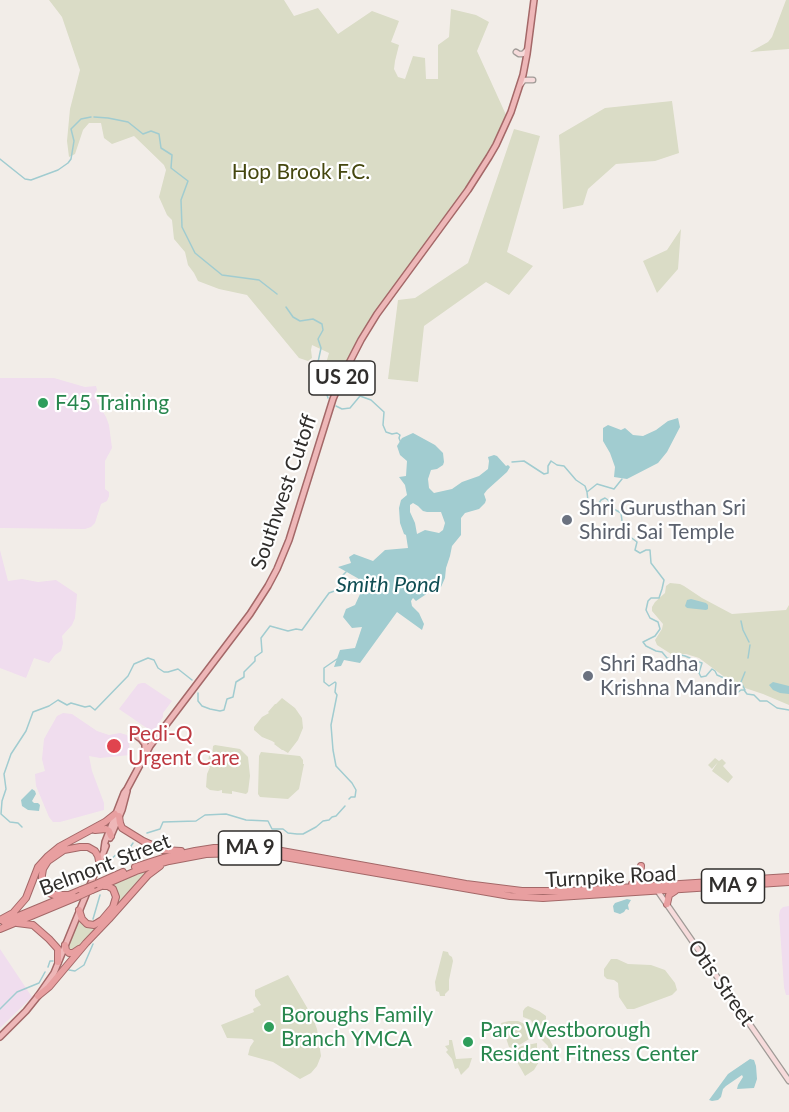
<!DOCTYPE html>
<html>
<head>
<meta charset="utf-8">
<style>
  body { margin:0 }
  canvas { display:block; background:#f2ede8 }
</style>
</head>
<body>
<canvas width="789" height="1112"></canvas>
<script>
const context = document.querySelector('canvas').getContext('2d');
context.lineJoin = 'round';
function fill(path, color) { context.fillStyle = color; context.fill(path, 'evenodd'); }
const poly = rows => new Path2D(rows.map(r => 'M' + r).join(''));
function strokePath(path, color, width, dash) { context.strokeStyle = color; context.lineWidth = width; context.lineCap = dash ? 'butt' : 'round'; context.setLineDash(dash || []); context.stroke(path); }
function drawText(font, color, halo, rows, align = 'center') {
  context.font = font + ' Lato,sans-serif'; context.lineWidth = 4.5; context.setLineDash([]); context.textBaseline = 'middle'; context.strokeStyle = halo; context.fillStyle = color; for (const [text, x, y, turn = 0] of rows) {
    context.save(); context.translate(x, y); context.rotate((+turn || 0) * Math.PI / 180); context.textAlign = isNaN(turn) ? turn : align; if (halo) context.strokeText(text, 0, 0); context.fillText(text, 0, 0); context.restore();
  }
}
fill(poly([
  [0,378,54,378,85,387,96,386,97,390,95,393,97,402,106,417,109,425,112,448,105,461,105,489,109,492,109,496,107,501,101,504,95,523,91,527,85,529,0,528],
  [0,550,8,581,22,579,38,582,56,580,77,594,75,618,72,625,62,636,63,643,61,651,55,655,49,663,34,658,26,678,0,668],
  [142,683,145,683,172,701,163,713,163,717,155,729,153,731,151,731,119,709,138,684],
  [63,713,72,714,97,731,109,735,120,733,127,735,129,740,130,755,100,758,89,756,92,771,104,803,104,810,60,822,53,822,49,817,36,786,35,774,45,771,42,759,44,739,57,716],
  [789,906,789,995,786,995,784,987,779,915,780,910,783,907],
  [0,949,32,997,0,1028]
]), '#f0ddee');
fill(poly([
  [49,0,284,0,294,16,318,8,338,34,372,11,399,21,391,42,399,45,395,61,394,69,398,77,405,79,413,56,425,58,426,79,438,79,438,45,449,37,451,9,476,15,489,22,477,51,507,117,499,135,465,193,438,224,390,295,366,327,332,397,320,384,329,353,312,345,311,350,312,358,308,361,299,358,247,295,219,289,198,281,194,273,188,265,185,252,174,239,172,220,167,215,159,197,166,170,164,165,134,136,112,144,104,138,101,123,89,123,83,130,75,154,69,157,67,141,70,109,80,70,62,17],
  [786,0,789,0,789,49,750,52,768,42,772,37],
  [672,101,679,153,655,161,616,164,588,189,583,205,563,209,559,135,605,108],
  [514,129,540,136,507,252,533,266,509,295,486,282,424,326,418,382,388,379,398,300,415,298,468,263],
  [681,229,678,269,657,293,643,261,667,250],
  [670,583,680,584,684,586,702,598,732,614,786,610,789,605,789,705,763,694,742,687,730,681,699,658,686,654,671,654,657,645,655,640,662,629,663,624,652,611,652,607,655,602,665,593,666,586],
  [282,698,295,708,302,718,303,728,298,740,288,753,283,750,282,750,274,744,275,743,272,741,262,737,254,730,254,727,262,717,269,713,268,712,275,704,276,704],
  [215,745,240,749,248,757,250,776,248,792,246,794,232,791,232,794,222,793,222,790,218,791,210,790,206,787,207,774,210,767,207,766,209,756,212,756,213,746],
  [261,752,300,756,303,760,303,764,304,764,299,789,288,799,260,797,258,794,259,756],
  [715,758,719,761,722,759,726,763,723,766,733,777,728,783,712,771,718,762,712,769,708,765],
  [147,870,127,895,99,926,75,950,70,950,68,948,80,918,95,926,118,897,118,892,112,884],
  [443,951,448,952,449,955,452,957,453,961,449,980,449,990,445,994,445,996,440,996,439,992,436,991,435,982],
  [611,959,617,959,628,964,651,965,665,970,675,983,677,990,672,995,634,1009,627,1009,619,997,618,983,614,980,607,979,604,976,604,969],
  [288,975,312,1016,317,1029,321,1056,317,1066,311,1073,300,1079,273,1062,248,1055,250,1047,254,1041,252,1039,227,1038,221,1025,254,1012,253,1009,261,1005,255,996,255,990],
  [528,1006,539,1011,546,1016,546,1033,553,1046,554,1052,553,1055,551,1056,550,1055,548,1046,540,1038,531,1020,523,1017,523,1011,525,1008],
  [509,1021,518,1021,527,1025,528,1030,534,1036,521,1044,512,1048,509,1047,501,1023],
  [449,1040,452,1040,456,1059,472,1058,469,1067,461,1075,458,1068,455,1069,452,1059,446,1052,448,1050,445,1046,449,1045],
  [537,1043,537,1051,540,1060,534,1070,525,1076,512,1053,513,1050,522,1046]
]), '#dadcc6');
fill(poly([
  [678,418,680,427,667,452,658,463,627,479,614,477,615,467,610,453,603,441,603,428,608,425,621,430,625,428,633,435,643,436,656,430,668,421],
  [413,433,435,445,443,453,444,462,443,465,437,469,431,470,428,479,429,488,434,493,452,489,462,482,479,476,488,469,489,461,488,457,494,455,497,456,506,466,508,465,510,467,507,472,487,490,484,494,486,500,485,503,479,509,465,513,461,518,461,535,452,546,450,556,446,568,445,578,441,587,428,593,416,601,413,598,411,601,412,606,419,613,424,624,422,630,397,612,360,663,344,660,341,666,334,667,340,650,355,648,362,627,352,628,343,617,346,609,355,605,360,594,354,585,359,579,338,567,351,563,349,557,354,554,373,561,385,550,408,548,406,535,404,534,400,523,399,508,401,500,407,495,405,485,399,477,406,476,407,461,400,455,397,446,402,438],
  [413,503,418,506,423,511,427,512,441,512,445,523,443,530,439,533,425,530,417,534,415,523,410,512,410,505],
  [691,599,706,603,708,605,708,609,706,610,687,608,685,606,687,600],
  [773,682,789,686,789,694,780,693,773,690,769,685],
  [32,789,35,791,36,794,32,801,34,803,38,803,40,805,39,811,28,810,22,806,21,800],
  [627,899,631,900,628,905,629,910,626,909,624,912,620,914,614,912,613,906,615,903],
  [750,1059,754,1060,756,1066,757,1079,754,1088,737,1089,738,1085,743,1077,742,1075,726,1086,723,1089,721,1097,718,1100,712,1101,709,1100,728,1074]
]), '#a1ccd0');
strokePath(poly([
  [94,117,108,118,128,122,143,134,151,131,159,134,161,148,172,155,171,168,188,181,181,200,182,227,195,253,222,275,259,280,277,294],
  [0,159,25,179,31,180,58,170,68,163,71,159,74,141,71,129,81,119,91,117],
  [286,307,293,317,300,321,313,319,322,324,323,330,318,339,321,348,318,362,330,381,327,395,328,398],
  [336,406,342,409,350,408,360,396,371,400,384,412,383,425,386,432,392,434,397,433,400,435,399,438,401,443],
  [512,462,524,461,544,474,548,473,548,466,551,461,557,465,564,466,576,480,585,486,587,492,588,501,592,507,597,506,601,500,605,498,608,500,612,508,621,513,623,528,629,536,637,542,635,550,640,553,646,550,650,550,651,563,664,580,662,589,659,598,651,598,648,601,646,610,650,618,658,622,660,629,655,636,643,642,646,646,656,651,662,652,667,658,677,661,681,655,685,656,690,658,690,666,696,665,699,662,702,663,699,673,701,677,706,676,712,669,715,671,717,675,724,678,723,684,725,686,729,686,733,688,732,694,736,694,741,690,744,690,747,694,754,695,760,701,767,701,777,708,789,710],
  [587,492,597,484,614,489,622,479],
  [741,621,743,630,749,642],
  [748,658,750,645],
  [337,659,324,668,324,682,329,686,335,682,336,683,335,692,337,695,331,725,333,750,336,766,352,783,356,790,355,797,351,797,349,799],
  [745,690,741,682,745,672],
  [198,693,198,701,202,706,210,709,220,711,224,710,227,699,233,697,236,682,244,677,244,672,255,661,255,657,262,652,261,638,270,626,288,631,296,629,302,630,329,593,337,590,340,587,338,580,346,572],
  [22,827,18,823,10,822,1,814,2,801,6,789,4,774,11,754,26,731,33,712,49,706,58,700,67,705,71,703,85,707,90,706,95,710,128,676,134,664,148,658,154,660,158,668,164,672,168,672,178,669,192,680],
  [147,833,160,829,163,822,196,821,205,815,226,814,246,820,268,821,272,829,283,829,288,833,297,834,303,834,316,827,323,821,329,820,332,817,336,816,345,806],
  [107,868,109,861,118,853,125,855,133,843],
  [93,919,100,895],
  [48,967,50,961,53,961],
  [69,970,75,971,84,965,93,944],
  [0,1009,17,992,39,983,45,972]
]), '#a1ccd0', 1.5);
const secondary = poly([
  [516,52,519,54,523,54,527,50],
  [521,84,524,80,533,80],
  [657,890,789,1081]
]);
const primary = poly([
  [132,731,134,734,141,739,145,744,145,753],
  [110,838,122,810,127,791],
  [104,849,105,842,124,793,127,789,150,746,250,614,268,586,277,569,289,540,333,399,344,373,361,340,377,314,468,190,489,157,496,145,511,112,523,75,527,54,534,0],
  [0,1037,26,1011,38,996,54,973,106,846]
]);
const trunk = poly([
  [119,816,120,823,122,828,143,841,163,850,181,851],
  [95,830,106,829,109,831,111,836],
  [135,867,163,858,195,851,214,848,237,848,276,850,466,884,522,891,571,891,789,877],
  [96,884,123,872],
  [632,884,638,882,640,879,641,866],
  [92,890,136,871,169,861,206,854,240,853,273,855,510,896,543,898,789,882],
  [69,895,54,895,49,893,45,888,42,883,42,875,43,869,48,861,64,850,80,847,88,847,95,851,98,856,99,861],
  [667,904,669,895,675,891],
  [79,910,82,919,87,924,94,925,102,920,113,907,116,897,113,889,108,886,104,886],
  [0,920,13,913,26,898,38,867,48,856,59,847,105,822,115,814],
  [4,922,81,890],
  [17,923,33,925,49,939,58,949,58,962],
  [0,929,77,897],
  [65,945,66,950,69,953,73,953,79,949],
  [38,996,49,987,86,943,109,919,148,875,160,866]
]);
strokePath(secondary, '#a09b97', 7);
strokePath(primary, '#a46868', 8);
strokePath(trunk, '#a46868', 8);
strokePath(secondary, '#f6dbdb', 4.5);
strokePath(primary, '#eeb7b8', 5);
strokePath(trunk, '#e89fa0', 6);
const trunkBridge = poly([
  [81,890,96,884],
  [77,897,92,890]
]);
strokePath(trunkBridge, '#a46868', 8, []);
strokePath(trunkBridge, '#e89fa0', 6);
for (const [x, y, r, color] of [
  [43,403,6,"#2e9e5b"],
  [567,520,6,"#6b7280"],
  [588,676,6,"#6b7280"],
  [114,746,8,"#e0444e"],
  [269,1027,6,"#2e9e5b"],
  [468,1042,6,"#2e9e5b"]
]) { const dot = new Path2D(); dot.arc(x, y, r, 0, 2 * Math.PI); context.fillStyle = color; context.fill(dot); strokePath(dot, '#fff', 2); }
for (const [x, y, w] of [
  [342,378,66],
  [250,848,63],
  [733,886,63]
]) { const box = new Path2D(); box.roundRect(x - w / 2, y - 17, w, 34, 4.5); context.fillStyle = '#fff'; context.fill(box); strokePath(box, '#302e2c', 1.5); }
drawText('bold 20px', '#302e2c', null, [
  ["US 20",342,378],
  ["MA 9",250,848],
  ["MA 9",733,886]
]);
drawText('21px', '#45470f', '#fff', [
  ["Hop Brook F.C.",301,172]
]);
drawText('21px', '#27864d', '#fff', [
  ["F45 Training",55,403],
  ["Boroughs Family",281,1015],
  ["Branch YMCA",281,1039],
  ["Parc Westborough",480,1030],
  ["Resident Fitness Center",480,1054]
], 'left');
drawText('21px', '#302e2c', '#fff', [
  ["Southwest Cutoff",284,492,-71],
  ["Belmont Street",105,865,-21],
  ["Turnpike Road",611,877,-3],
  ["Otis Street",721,983,55]
]);
drawText('21px', '#5b616d', '#fff', [
  ["Shri Gurusthan Sri",579,508],
  ["Shirdi Sai Temple",579,532],
  ["Shri Radha",600,664],
  ["Krishna Mandir",600,688]
], 'left');
drawText('21px', '#be3a42', '#fff', [
  ["Pedi-Q",128,734],
  ["Urgent Care",128,758]
], 'left');
drawText('italic 22px', '#104e54', '#fff', [
  ["Smith Pond",388,585]
]);
</script>
</body>
</html>
